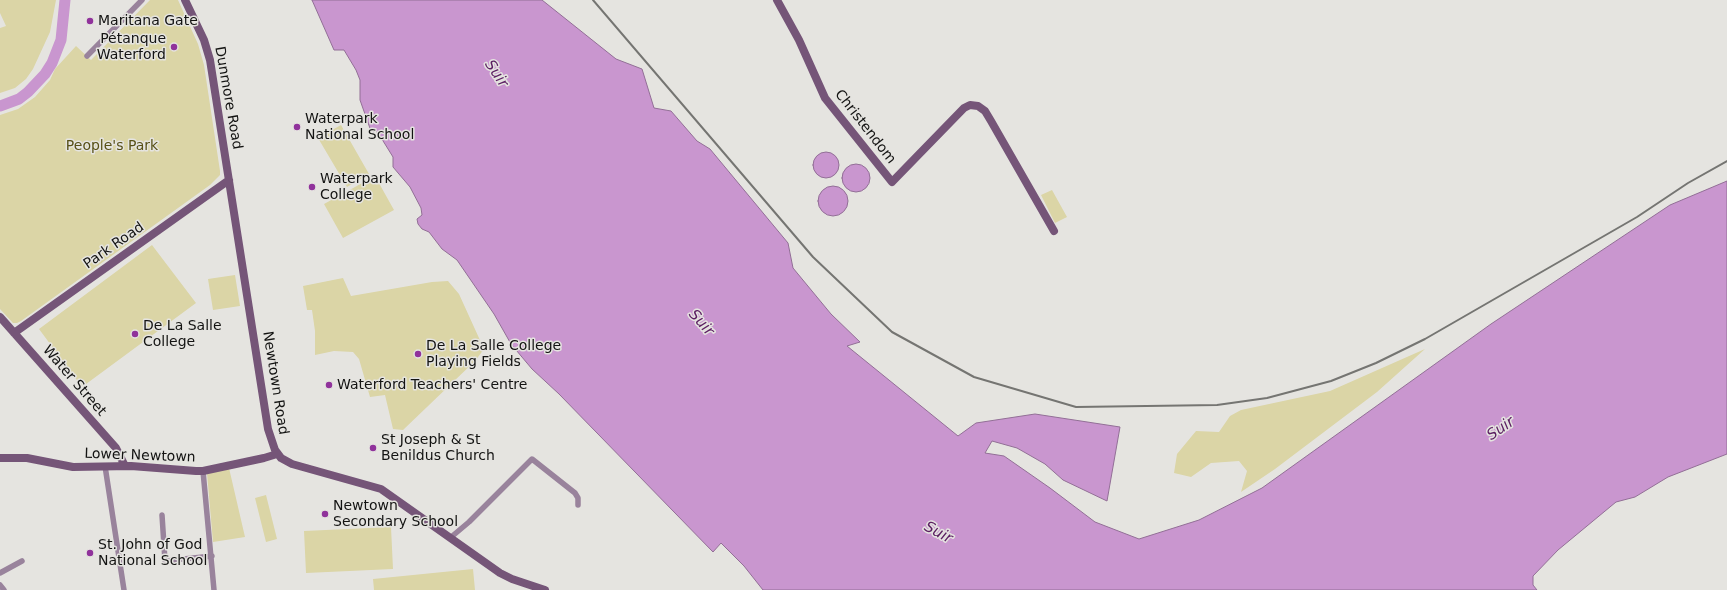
<!DOCTYPE html>
<html>
<head>
<meta charset="utf-8">
<style>
  body { margin:0 }
  canvas { display:block; background:#e5e4e0 }
</style>
</head>
<body>
<canvas width="1727" height="590"></canvas>
<script>
const context = document.querySelector('canvas').getContext('2d');
context.lineJoin = 'round';
function fill(path, color) { context.fillStyle = color; context.fill(path, 'evenodd'); }
const poly = rows => new Path2D(rows.map(r => 'M' + r).join(''));
function strokePath(path, color, width, dash) { context.strokeStyle = color; context.lineWidth = width; context.lineCap = dash ? 'butt' : 'round'; context.setLineDash(dash || []); context.stroke(path); }
function drawText(font, color, halo, rows, align = 'center') {
  context.font = font + ' "DejaVu Sans",sans-serif'; context.lineWidth = 3; context.setLineDash([]); context.textBaseline = 'middle'; context.strokeStyle = halo; context.fillStyle = color; for (const [text, x, y, turn = 0] of rows) {
    context.save(); context.translate(x, y); context.rotate((+turn || 0) * Math.PI / 180); context.textAlign = isNaN(turn) ? turn : align; if (halo) context.strokeText(text, 0, 0); context.fillText(text, 0, 0); context.restore();
  }
}
fill(poly([
  [0,0,56,0,50,32,33,69,26,79,15,88,0,93,0,28,6,26,0,13],
  [150,0,178,0,198,44,204,65,220,171,220,175,210,185,21,321,17,323,13,323,0,309,0,115,18,109,35,97,50,80,55,69,76,46,91,60],
  [341,125,369,174,347,187,318,138],
  [375,176,394,210,343,238,324,204],
  [1052,190,1067,217,1055,223,1041,195],
  [152,245,196,303,82,387,39,329],
  [235,275,240,306,213,310,208,279],
  [343,278,351,296,432,282,448,281,459,294,484,349,475,361,403,430,393,429,385,395,370,397,359,359,353,352,334,351,315,355,315,331,312,310,307,310,303,286],
  [1425,349,1377,392,1275,469,1241,492,1247,471,1239,461,1211,463,1191,477,1174,473,1177,454,1196,431,1219,432,1230,416,1241,410,1330,391],
  [229,468,245,537,213,542,207,473],
  [266,495,277,539,266,542,255,498],
  [391,527,393,569,306,573,304,531],
  [473,569,475,590,374,590,373,579]
]), '#dbd5a6');
const water = poly([
  [312,0,542,0,616,59,642,69,654,108,671,111,697,141,710,149,788,243,793,268,831,314,860,342,847,346,958,436,976,423,1035,414,1120,427,1107,501,1063,480,1045,464,1017,448,992,441,985,453,1004,456,1050,488,1095,522,1139,539,1199,520,1262,488,1491,324,1670,205,1727,181,1727,454,1668,477,1635,497,1616,502,1558,550,1533,576,1533,585,1537,590,763,590,744,566,721,543,713,552,559,394,532,369,511,344,494,314,457,260,442,249,429,232,422,229,418,224,417,219,422,215,421,208,410,187,393,167,393,157,380,136,375,130,372,134,360,100,360,80,356,70,344,50,334,50,312,0],
  '813 165a13 13 0 1 1 26 0a13 13 0 1 1-26 0Z',
  '842 178a14 14 0 1 1 28 0a14 14 0 1 1-28 0Z',
  '818 201a15 15 0 1 1 30 0a15 15 0 1 1-30 0Z'
]);
fill(water, '#c996cf');
strokePath(water, '#926f96', 1);
strokePath(poly([
  [0,106,19,99,28,92,45,74,52,63,61,40,65,0]
]), '#c996cf', 11);
strokePath(poly([
  [87,56,142,0],
  [105,466,124,590],
  [203,471,214,590],
  [162,515,165,561,212,556],
  [450,538,469,522,532,459,575,493,578,498,578,505],
  [0,573,22,561],
  [0,585,4,590]
]), '#99839c', 5.5);
strokePath(poly([
  [185,0,204,40,210,60,268,429,275,450,281,458,292,464,381,489,500,573,512,579,545,590],
  [777,0,799,40,825,98,892,182,964,108,970,105,978,106,985,111,991,121,1054,231],
  [0,317,116,448,125,466],
  [14,333,229,180],
  [0,458,27,458,73,467,131,466,196,471,203,471,264,458,277,454]
]), '#755578', 8);
strokePath(poly([
  [593,0,813,257,892,332,974,377,1076,407,1217,405,1267,398,1331,381,1376,363,1425,339,1637,217,1688,183,1727,161]
]), '#757572', 2);
for (const [x, y, r, color] of [
  [90,21,4,"#90329b"],
  [174,47,4,"#90329b"],
  [297,127,4,"#90329b"],
  [312,187,4,"#90329b"],
  [135,334,4,"#90329b"],
  [418,354,4,"#90329b"],
  [329,385,4,"#90329b"],
  [373,448,4,"#90329b"],
  [325,514,4,"#90329b"],
  [90,553,4,"#90329b"]
]) { const dot = new Path2D(); dot.arc(x, y, r, 0, 2 * Math.PI); context.fillStyle = color; context.fill(dot); strokePath(dot, '#e5e4e0', 1.5); }
drawText('14px', '#131312', '#e5e4e0', [
  ["Maritana Gate",98,21],
  ["Pétanque",166,39,"right"],
  ["Waterford",166,55,"right"],
  ["Waterpark",305,119],
  ["National School",305,135],
  ["Waterpark",320,179],
  ["College",320,195],
  ["De La Salle",143,326],
  ["College",143,342],
  ["De La Salle College",426,346],
  ["Playing Fields",426,362],
  ["Waterford Teachers' Centre",337,385],
  ["St Joseph & St",381,440],
  ["Benildus Church",381,456],
  ["Newtown",333,506],
  ["Secondary School",333,522],
  ["St. John of God",98,545],
  ["National School",98,561]
], 'left');
drawText('14px', '#131312', '#e5e4e0', [
  ["Dunmore Road",228,98,80],
  ["Christendom",865,127,52],
  ["Park Road",114,246,-35],
  ["Water Street",74,381,49],
  ["Newtown Road",275,383,81],
  ["Lower Newtown",140,456,2]
]);
drawText('14px', '#575016', '#e5e4e0', [
  ["People's Park",112,146]
]);
drawText('italic 15px', '#5b1e62', '#e5e4e0', [
  ["Suir",496,74,56],
  ["Suir",701,323,48],
  ["Suir",1501,429,-34],
  ["Suir",938,533,28]
]);
</script>
</body>
</html>
